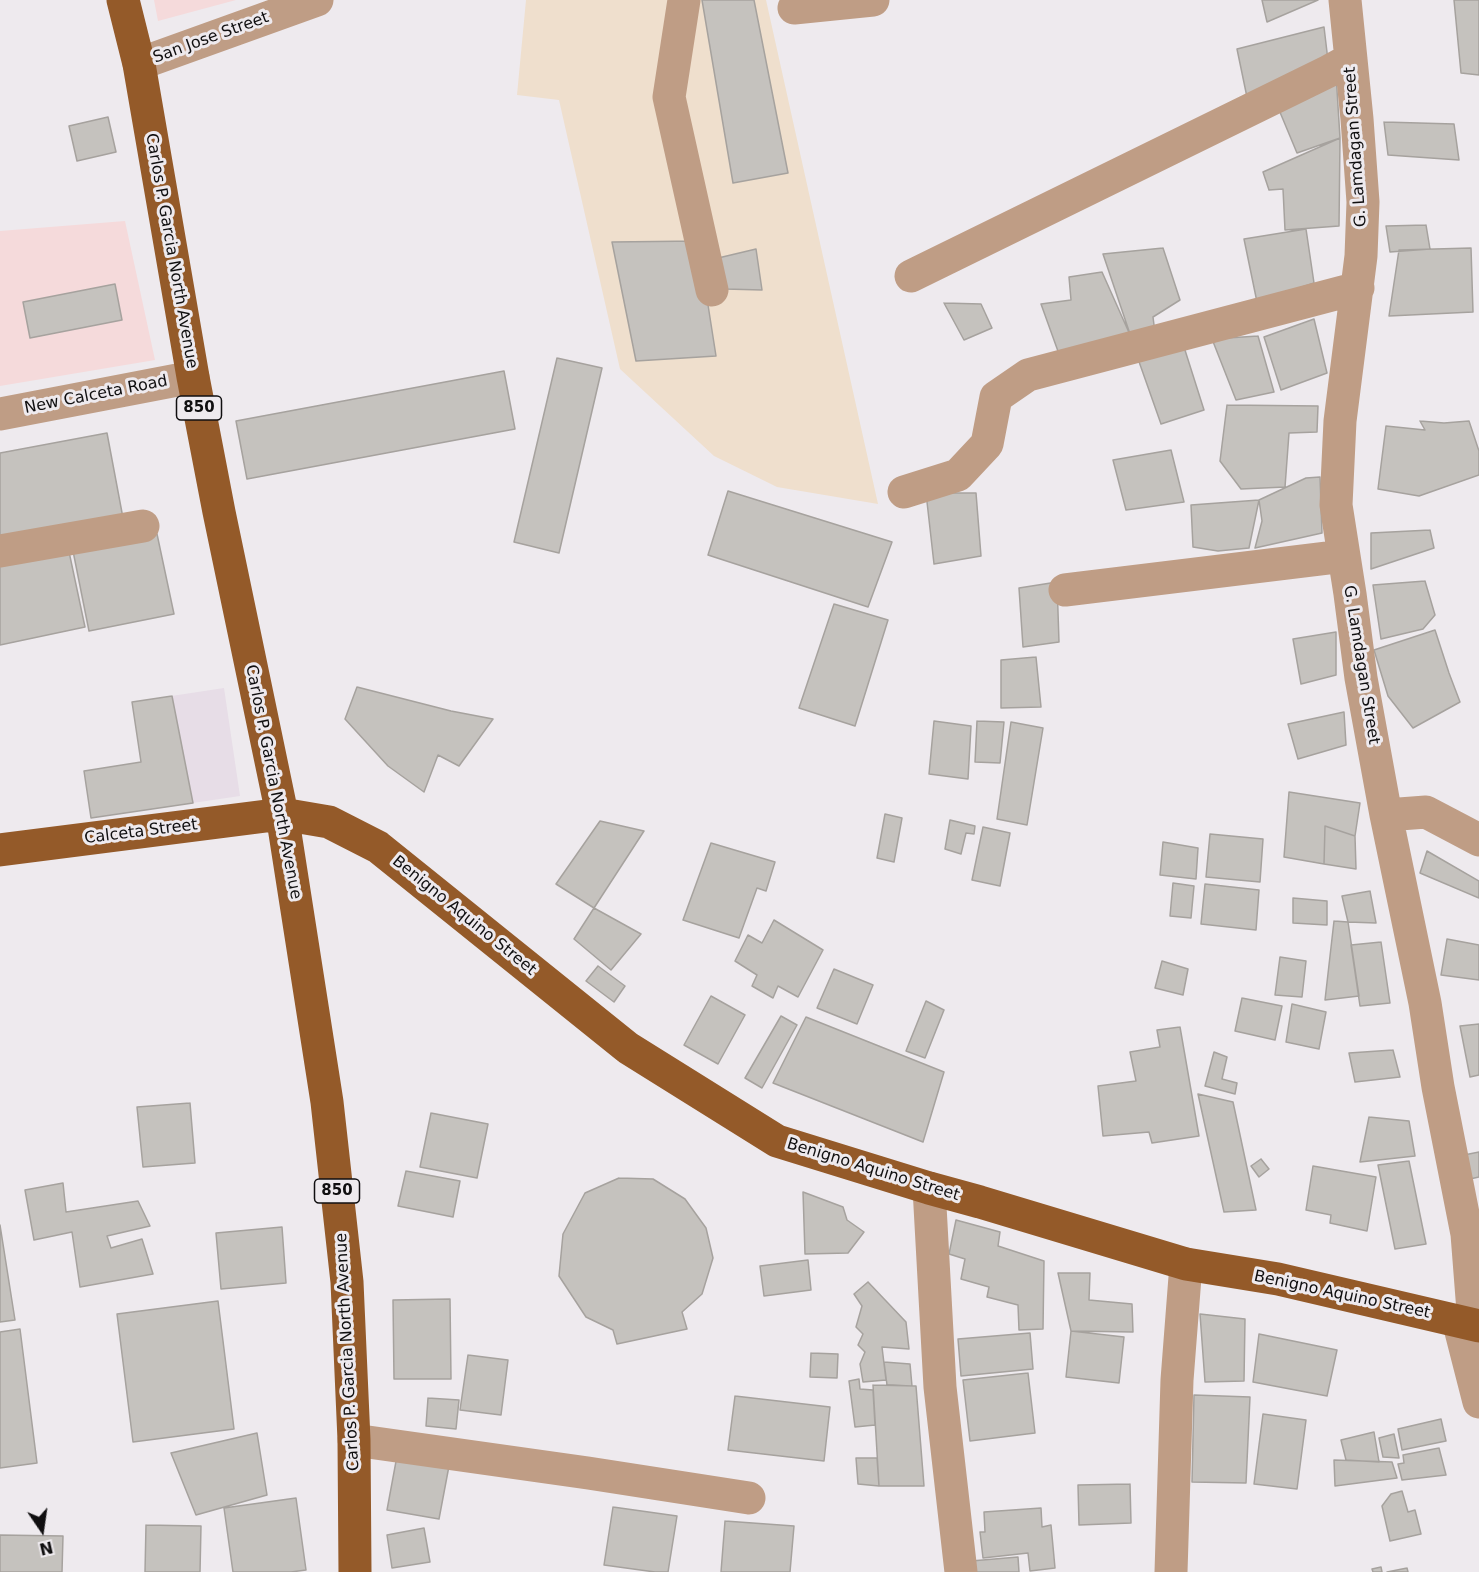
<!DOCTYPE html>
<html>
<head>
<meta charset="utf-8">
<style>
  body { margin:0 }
  #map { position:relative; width:1479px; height:1572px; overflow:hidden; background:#eeeaee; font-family:"DejaVu Sans",sans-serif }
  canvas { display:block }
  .north { position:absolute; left:12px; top:1500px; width:60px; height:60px; -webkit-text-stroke:4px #eeeaee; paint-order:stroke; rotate:167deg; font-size:16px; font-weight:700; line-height:24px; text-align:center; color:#100f10 }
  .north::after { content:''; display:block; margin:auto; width:21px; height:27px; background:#100f10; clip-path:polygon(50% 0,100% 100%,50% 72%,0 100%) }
</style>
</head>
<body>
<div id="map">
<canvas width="1479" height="1572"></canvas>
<div class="north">N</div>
</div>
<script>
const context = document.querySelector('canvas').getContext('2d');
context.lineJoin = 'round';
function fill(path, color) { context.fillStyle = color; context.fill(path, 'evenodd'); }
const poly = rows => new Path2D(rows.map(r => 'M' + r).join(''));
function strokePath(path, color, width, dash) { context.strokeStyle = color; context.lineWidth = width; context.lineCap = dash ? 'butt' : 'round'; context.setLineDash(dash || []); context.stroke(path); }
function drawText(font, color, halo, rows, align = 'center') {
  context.font = font + ' "DejaVu Sans",sans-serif'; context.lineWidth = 6; context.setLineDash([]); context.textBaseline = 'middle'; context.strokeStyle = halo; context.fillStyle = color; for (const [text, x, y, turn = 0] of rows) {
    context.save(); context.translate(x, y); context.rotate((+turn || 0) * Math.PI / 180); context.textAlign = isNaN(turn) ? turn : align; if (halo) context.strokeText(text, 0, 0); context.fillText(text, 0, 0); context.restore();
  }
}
fill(poly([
  [154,0,236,0,158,21],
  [125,221,155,360,0,386,0,231]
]), '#f5dadb');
fill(poly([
  [224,688,240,796,91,818,84,771,141,762,132,702]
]), '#e7dde7');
fill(poly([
  [526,0,766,0,878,504,777,487,714,456,620,369,559,100,517,95]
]), '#efdfcd');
const building = poly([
  [702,0,754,0,788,173,733,183,702,0],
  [1262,0,1318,0,1267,22,1262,0],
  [1454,0,1479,0,1479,75,1461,73,1454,0],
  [1324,27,1329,69,1248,102,1237,49,1324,27],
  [1336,74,1340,138,1297,153,1277,105,1336,74],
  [108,117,116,152,77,161,69,126,108,117],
  [1384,122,1454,124,1459,160,1388,155,1384,122],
  [1340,138,1339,226,1285,230,1283,189,1269,190,1263,172,1340,138],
  [1426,225,1430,249,1390,252,1386,226,1426,225],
  [1306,229,1314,283,1257,302,1244,239,1306,229],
  [698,241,716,356,636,361,612,242,698,241],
  [1163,248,1180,300,1153,317,1155,333,1131,337,1103,254,1163,248],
  [1471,248,1473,312,1389,316,1399,250,1471,248],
  [756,249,762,290,725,289,714,259,756,249],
  [1102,272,1131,337,1059,354,1041,304,1071,300,1069,277,1102,272],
  [115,284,122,320,30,338,23,302,115,284],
  [944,303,981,304,992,328,964,340,944,303],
  [1314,319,1327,373,1281,390,1264,337,1314,319],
  [1258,336,1274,392,1236,400,1212,339,1258,336],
  [1184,347,1204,410,1161,424,1137,356,1184,347],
  [557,358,602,368,559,553,514,542,557,358],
  [504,371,515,429,247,479,236,421,504,371],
  [1227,405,1318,406,1317,432,1289,433,1285,487,1241,489,1220,461,1227,405],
  [1420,421,1444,423,1469,421,1479,451,1479,475,1419,496,1378,489,1386,426,1425,430,1420,421],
  [107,433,123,518,0,542,0,453,107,433],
  [1171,450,1184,502,1126,510,1113,460,1171,450],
  [1320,477,1322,533,1255,548,1262,521,1259,500,1306,478,1320,477],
  [728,491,892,542,868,607,708,555,728,491],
  [926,493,976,493,981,556,934,564,926,493],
  [1259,500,1249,548,1218,551,1193,547,1191,505,1259,500],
  [1430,530,1434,548,1371,569,1371,533,1430,530],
  [157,534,174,614,89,631,73,551,157,534],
  [68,547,85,627,0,645,0,561,68,547],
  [1425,581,1435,615,1423,629,1381,639,1373,585,1425,581],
  [1057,582,1059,642,1023,647,1019,588,1057,582],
  [834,604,888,620,855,726,799,708,834,604],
  [1435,630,1449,673,1460,702,1413,728,1388,696,1374,650,1435,630],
  [1336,632,1336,675,1301,684,1293,639,1336,632],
  [1036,657,1041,707,1001,708,1001,660,1036,657],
  [357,687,451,711,493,719,459,766,438,755,424,792,388,766,345,719,357,687],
  [172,696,193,803,91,818,84,771,141,762,132,702,172,696],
  [1344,712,1346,745,1298,759,1288,724,1344,712],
  [934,721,971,726,968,779,929,774,934,721],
  [977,721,1004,722,1000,763,975,762,977,721],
  [1011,722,1043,728,1027,825,997,819,1011,722],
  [1289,792,1360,803,1355,836,1325,826,1324,864,1284,857,1289,792],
  [885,814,902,818,894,862,877,858,885,814],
  [950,820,975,826,974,834,966,833,961,854,945,849,950,820],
  [600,821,644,831,594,908,556,884,600,821],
  [1325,826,1355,836,1356,869,1324,864,1325,826],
  [983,827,1010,833,1000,886,972,880,983,827],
  [1210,834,1263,839,1260,882,1206,877,1210,834],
  [1163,842,1198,848,1196,879,1160,875,1163,842],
  [711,843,775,862,766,891,757,888,739,938,683,920,711,843],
  [1427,851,1479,881,1479,898,1420,873,1427,851],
  [1173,883,1194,886,1191,918,1170,916,1173,883],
  [1205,884,1259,890,1256,930,1201,924,1205,884],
  [1370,891,1376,923,1348,922,1342,896,1370,891],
  [1293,898,1327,901,1327,925,1293,923,1293,898],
  [594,908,641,934,611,970,574,939,594,908],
  [774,920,823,950,798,997,778,986,773,998,752,986,757,975,735,961,748,935,762,943,774,920],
  [1334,921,1348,922,1359,996,1325,1000,1334,921],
  [1447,939,1479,945,1479,980,1441,975,1447,939],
  [1381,942,1390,1003,1360,1006,1351,945,1381,942],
  [1280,957,1306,961,1302,997,1275,995,1280,957],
  [1162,961,1188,969,1183,995,1155,988,1162,961],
  [598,966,625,986,614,1002,586,981,598,966],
  [834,969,873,985,857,1024,817,1008,834,969],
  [711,996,745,1015,718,1064,684,1045,711,996],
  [1242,998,1282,1006,1275,1040,1235,1031,1242,998],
  [926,1001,944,1010,925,1058,906,1051,926,1001],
  [1292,1004,1326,1012,1319,1049,1286,1042,1292,1004],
  [781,1016,797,1025,762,1088,745,1078,781,1016],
  [806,1017,944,1072,923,1142,773,1083,806,1017],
  [1479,1024,1479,1075,1470,1077,1460,1026,1479,1024],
  [1180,1027,1199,1136,1152,1143,1149,1132,1103,1136,1098,1086,1136,1081,1130,1052,1160,1047,1157,1030,1180,1027],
  [1393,1050,1400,1077,1355,1082,1349,1053,1393,1050],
  [1214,1052,1227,1057,1222,1079,1237,1083,1235,1094,1205,1086,1214,1052],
  [1198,1094,1233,1102,1256,1210,1224,1212,1198,1094],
  [190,1103,195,1163,143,1167,137,1107,190,1103],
  [431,1113,488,1124,477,1178,420,1167,431,1113],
  [1369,1117,1409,1121,1415,1156,1360,1162,1369,1117],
  [1479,1152,1479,1177,1470,1179,1464,1155,1479,1152],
  [1261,1159,1269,1169,1259,1177,1251,1166,1261,1159],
  [1409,1161,1426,1244,1395,1249,1378,1165,1409,1161],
  [1313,1166,1376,1177,1367,1231,1330,1223,1331,1215,1306,1210,1313,1166],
  [406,1171,460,1181,453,1217,398,1206,406,1171],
  [619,1178,653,1179,685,1199,706,1228,713,1258,702,1294,682,1312,687,1329,617,1344,613,1330,586,1317,559,1276,563,1234,585,1193,619,1178],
  [63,1183,66,1212,138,1201,150,1226,107,1236,111,1248,142,1239,153,1274,80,1287,72,1232,34,1240,25,1190,63,1183],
  [803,1192,843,1207,847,1220,864,1232,848,1253,805,1254,803,1192],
  [956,1220,1000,1232,998,1246,1044,1261,1043,1329,1019,1330,1018,1305,987,1297,989,1287,961,1279,965,1259,949,1254,956,1220],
  [0,1225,15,1320,0,1322,0,1225],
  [282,1227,286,1283,221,1289,216,1233,282,1227],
  [808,1260,811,1290,764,1296,760,1266,808,1260],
  [1058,1273,1090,1273,1089,1300,1132,1304,1133,1332,1071,1331,1058,1273],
  [868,1282,906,1322,909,1349,882,1347,886,1380,863,1382,860,1364,865,1352,858,1345,863,1334,856,1327,862,1306,854,1294,868,1282],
  [450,1299,451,1379,394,1379,393,1300,450,1299],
  [218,1301,234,1429,133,1442,117,1314,218,1301],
  [1200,1314,1245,1319,1244,1381,1205,1382,1200,1314],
  [20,1329,37,1463,0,1468,0,1332,20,1329],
  [1071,1331,1124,1337,1119,1383,1066,1377,1071,1331],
  [1030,1333,1033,1369,961,1376,958,1339,1030,1333],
  [1259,1334,1337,1350,1327,1396,1253,1382,1259,1334],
  [811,1353,838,1354,837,1378,810,1377,811,1353],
  [468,1355,508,1360,501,1415,460,1410,468,1355],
  [884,1362,910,1364,912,1386,887,1385,884,1362],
  [1028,1373,1035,1433,970,1441,963,1380,1028,1373],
  [859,1379,860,1389,873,1390,875,1425,855,1427,849,1381,859,1379],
  [873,1385,916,1386,924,1486,879,1486,873,1385],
  [1194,1395,1250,1397,1246,1483,1192,1482,1194,1395],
  [735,1396,830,1407,824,1461,728,1450,735,1396],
  [428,1398,459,1400,456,1429,426,1426,428,1398],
  [1263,1414,1306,1420,1297,1489,1254,1484,1263,1414],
  [1441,1419,1446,1441,1402,1450,1398,1429,1441,1419],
  [1374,1432,1379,1462,1346,1460,1341,1440,1374,1432],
  [257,1433,267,1495,196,1515,171,1453,257,1433],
  [1394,1434,1399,1458,1383,1457,1379,1438,1394,1434],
  [1439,1448,1446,1475,1402,1480,1398,1464,1404,1463,1403,1455,1439,1448],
  [397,1456,449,1466,439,1519,387,1510,397,1456],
  [856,1458,877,1458,879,1486,858,1484,856,1458],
  [1334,1460,1392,1462,1397,1478,1335,1486,1334,1460],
  [1130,1484,1131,1523,1079,1525,1078,1485,1130,1484],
  [1402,1491,1408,1512,1415,1510,1421,1534,1390,1541,1382,1506,1391,1494,1402,1491],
  [296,1498,306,1570,291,1572,233,1572,224,1508,296,1498],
  [613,1507,677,1516,668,1572,655,1572,604,1565,613,1507],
  [1041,1508,1042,1527,1051,1525,1055,1568,1030,1571,1028,1553,983,1558,980,1532,985,1532,984,1512,1041,1508],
  [725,1521,794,1526,790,1572,721,1572,725,1521],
  [146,1525,201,1526,200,1572,145,1572,146,1525],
  [424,1528,430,1562,392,1568,387,1535,424,1528],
  [0,1535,63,1536,62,1572,0,1572,0,1535],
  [1018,1557,1019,1572,972,1572,971,1561,1018,1557],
  [1381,1567,1382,1572,1373,1572,1372,1569,1381,1567],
  [1407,1568,1408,1572,1387,1572,1407,1568]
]);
fill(building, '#c5c2be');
strokePath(building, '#a6a29e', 1.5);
strokePath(poly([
  [684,0,669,97,712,290],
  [1345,0,1357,119,1363,202,1361,256,1340,421,1336,505,1350,594,1361,678,1386,815,1425,1003,1438,1087,1467,1234,1474,1324],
  [794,8,873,0],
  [139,64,317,0],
  [911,276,1329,71,1351,59],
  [0,414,193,377],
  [904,492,958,475,987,444,996,397,1028,375,1358,288],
  [0,551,143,526],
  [1065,590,1344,556],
  [1386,815,1426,812,1479,840],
  [929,1188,940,1387,961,1572],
  [1458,1320,1479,1402],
  [354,1440,588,1473,749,1498],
  [1171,1572,1177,1380,1186,1264]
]), '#bf9d85', 33);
strokePath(poly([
  [123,0,139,64,193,377,219,512,282,814,327,1102,347,1282,354,1440,355,1572],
  [0,850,282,814,329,822,378,847,628,1048,777,1141,929,1188,980,1202,1186,1264,1278,1279,1479,1326]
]), '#945a29', 33);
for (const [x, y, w] of [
  [199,408,45],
  [337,1191,45]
]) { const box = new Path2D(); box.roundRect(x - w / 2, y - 12, w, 24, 4.5); context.fillStyle = '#eeeaee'; context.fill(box); strokePath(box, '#100f10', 1.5); }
drawText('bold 15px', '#100f10', null, [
  ["850",199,408],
  ["850",337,1191]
]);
drawText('16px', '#100f10', '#eeeaee', [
  ["San Jose Street",211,38,-20],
  ["G. Lamdagan Street",1356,147,-94],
  ["Carlos P. Garcia North Avenue",171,251,80],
  ["New Calceta Road",96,395,-11],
  ["G. Lamdagan Street",1361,665,81],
  ["Carlos P. Garcia North Avenue",273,782,79],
  ["Calceta Street",141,832,-7],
  ["Benigno Aquino Street",464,916,39],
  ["Benigno Aquino Street",873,1170,17],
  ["Benigno Aquino Street",1342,1295,12],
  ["Carlos P. Garcia North Avenue",348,1352,-93]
]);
</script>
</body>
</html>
